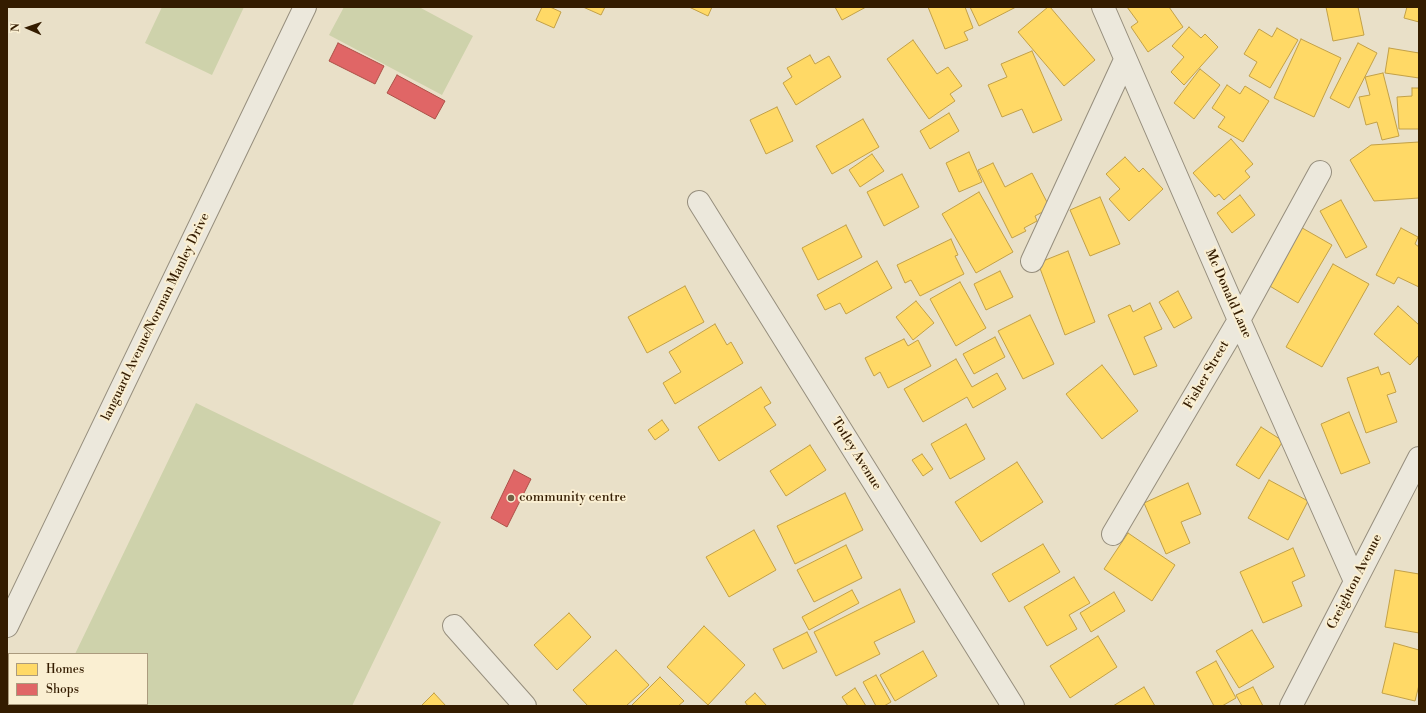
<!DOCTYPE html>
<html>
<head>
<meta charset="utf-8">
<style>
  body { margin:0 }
  #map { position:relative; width:1426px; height:713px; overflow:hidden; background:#e9e0c8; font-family:"Libre Bodoni",serif }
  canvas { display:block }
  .frame { position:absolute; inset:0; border:8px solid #341c00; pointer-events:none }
  .legend { position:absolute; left:8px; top:653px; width:140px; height:52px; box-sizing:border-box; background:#faefd2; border:1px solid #ab9b7e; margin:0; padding:5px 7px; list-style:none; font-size:12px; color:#341c00 }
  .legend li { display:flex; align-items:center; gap:8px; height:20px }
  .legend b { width:20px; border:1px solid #ab9b7e }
  .north { position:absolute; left:8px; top:8px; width:40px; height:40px; -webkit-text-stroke:3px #faefd2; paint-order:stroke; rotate:272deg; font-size:11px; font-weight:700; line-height:16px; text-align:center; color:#341c00 }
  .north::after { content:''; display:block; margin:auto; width:14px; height:18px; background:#341c00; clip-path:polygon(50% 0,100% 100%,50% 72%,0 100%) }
</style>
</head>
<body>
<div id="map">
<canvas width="1426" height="713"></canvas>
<div class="frame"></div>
<ul class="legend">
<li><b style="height:11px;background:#ffd966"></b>Homes</li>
<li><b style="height:11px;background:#e06666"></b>Shops</li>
</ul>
<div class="north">N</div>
</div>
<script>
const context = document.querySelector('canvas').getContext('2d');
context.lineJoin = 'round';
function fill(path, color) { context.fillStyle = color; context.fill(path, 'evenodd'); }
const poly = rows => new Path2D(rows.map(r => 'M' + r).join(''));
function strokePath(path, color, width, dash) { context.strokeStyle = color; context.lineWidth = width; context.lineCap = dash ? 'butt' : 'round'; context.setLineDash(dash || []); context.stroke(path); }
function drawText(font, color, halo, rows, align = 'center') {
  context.font = font + ' "Libre Bodoni",serif'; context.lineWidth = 4; context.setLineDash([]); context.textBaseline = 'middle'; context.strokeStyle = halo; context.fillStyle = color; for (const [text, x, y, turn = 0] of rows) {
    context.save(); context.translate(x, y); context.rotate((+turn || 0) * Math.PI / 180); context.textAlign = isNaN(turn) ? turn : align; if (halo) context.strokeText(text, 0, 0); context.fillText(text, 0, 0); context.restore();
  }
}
fill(poly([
  [162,7,244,7,212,75,145,43],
  [344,7,419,7,473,36,442,95,329,35],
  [196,403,441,522,352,706,50,706,51,704,147,704,147,654,75,654]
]), '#ced2ab');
const homes = poly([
  [542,7,550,7,561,12,554,28,536,20,542,7],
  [583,7,605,7,601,15,583,7],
  [689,7,712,7,708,16,689,7],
  [835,7,866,7,842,20,835,7],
  [928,7,965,7,973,28,964,32,968,40,945,49,928,7],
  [970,7,1016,7,979,26,970,7],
  [1048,7,1050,7,1095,60,1064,86,1018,32,1048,7],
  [1127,7,1169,7,1183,27,1148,52,1131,27,1138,22,1127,7],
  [1326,7,1358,7,1364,35,1333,41,1326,7],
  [1407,7,1419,7,1419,22,1404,18,1407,7],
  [1189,27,1201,38,1205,34,1218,47,1184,85,1171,72,1184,57,1172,46,1189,27],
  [1277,28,1298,40,1270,88,1249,76,1257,62,1244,54,1259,29,1272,37,1277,28],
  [1301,39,1341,58,1314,117,1274,98,1301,39],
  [913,40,937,74,948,67,962,86,950,94,955,101,929,119,887,59,913,40],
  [1358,43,1377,53,1349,108,1330,98,1358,43],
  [1389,48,1419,53,1419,78,1385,73,1389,48],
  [1032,51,1062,120,1033,133,1022,109,1002,117,988,85,1007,77,1001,64,1032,51],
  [810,55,815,64,829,56,841,77,796,105,783,83,792,77,787,68,810,55],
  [1200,69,1220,85,1194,119,1174,103,1200,69],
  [1383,73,1399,136,1382,140,1377,122,1366,125,1359,97,1370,95,1365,77,1383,73],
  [1227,85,1240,94,1245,86,1269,101,1243,142,1218,127,1225,117,1212,108,1227,85],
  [1412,88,1419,88,1419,129,1399,129,1397,97,1412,96,1412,88],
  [777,107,793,141,766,154,750,120,777,107],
  [949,113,959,131,930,149,920,131,949,113],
  [863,119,879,147,832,174,816,146,863,119],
  [1231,139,1253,164,1245,171,1250,177,1224,200,1219,194,1215,197,1193,173,1231,139],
  [1419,142,1419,198,1374,201,1350,160,1371,145,1419,142],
  [969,152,982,182,959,192,946,163,969,152],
  [872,154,884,171,860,187,849,170,872,154],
  [1125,157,1139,172,1143,168,1163,189,1129,221,1109,199,1120,189,1106,174,1125,157],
  [993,163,1005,187,1032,173,1050,208,1035,216,1037,221,1024,228,1026,231,1012,238,978,170,993,163],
  [902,174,919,207,884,226,867,192,902,174],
  [979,192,1013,252,976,273,942,214,979,192],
  [1240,195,1255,215,1232,233,1217,213,1240,195],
  [1100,197,1120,244,1090,256,1070,210,1100,197],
  [1341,200,1367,247,1346,258,1320,211,1341,200],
  [846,225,862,257,818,280,802,248,846,225],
  [1297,225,1332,245,1298,303,1263,282,1297,225],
  [1401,228,1418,237,1415,244,1419,247,1419,287,1398,277,1394,284,1376,275,1401,228],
  [951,239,958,255,955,256,964,274,920,296,911,280,905,283,897,265,951,239],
  [1068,251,1095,322,1065,335,1038,263,1068,251],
  [877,261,892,288,846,314,840,303,825,310,817,295,877,261],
  [1333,264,1369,284,1322,367,1286,347,1333,264],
  [1000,271,1013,297,986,310,974,284,1000,271],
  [960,282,986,328,956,346,930,299,960,282],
  [685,286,704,322,647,353,628,317,685,286],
  [1178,291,1192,318,1174,328,1159,302,1178,291],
  [916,301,934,323,913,340,896,317,916,301],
  [1150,303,1162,329,1144,337,1157,366,1134,375,1108,315,1130,305,1133,312,1150,303],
  [1398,306,1419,325,1419,355,1410,365,1374,334,1398,306],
  [1030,315,1054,364,1023,379,998,331,1030,315],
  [715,324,727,345,731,342,743,363,675,404,663,383,681,372,669,352,715,324],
  [995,337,1005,357,974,374,963,354,995,337],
  [904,339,908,346,918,340,931,366,888,388,880,372,874,376,865,358,904,339],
  [956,359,972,387,997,373,1006,389,973,408,967,397,923,422,904,389,956,359],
  [1102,365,1138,411,1102,439,1066,394,1102,365],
  [1378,367,1381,375,1389,372,1396,392,1387,395,1397,422,1366,433,1347,378,1378,367],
  [761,387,771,403,764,407,776,425,719,461,698,427,761,387],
  [1349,412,1370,463,1341,474,1321,424,1349,412],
  [662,420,669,430,655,440,648,430,662,420],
  [966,424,985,459,950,479,931,444,966,424],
  [1261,427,1283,441,1259,479,1236,465,1261,427],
  [810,445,826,470,786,496,770,471,810,445],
  [922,454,933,469,923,476,912,460,922,454],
  [1017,462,1043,502,981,542,955,502,1017,462],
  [1269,480,1308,501,1288,540,1248,518,1269,480],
  [1188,483,1201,514,1181,522,1190,543,1166,554,1144,503,1188,483],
  [845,493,863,530,795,564,777,526,845,493],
  [754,530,776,570,729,597,706,557,754,530],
  [1128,533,1175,565,1152,601,1104,569,1128,533],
  [1043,544,1060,572,1009,602,992,574,1043,544],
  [846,545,862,578,814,602,797,570,846,545],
  [1293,548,1305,576,1292,582,1302,606,1263,623,1240,572,1293,548],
  [1395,570,1419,574,1419,633,1385,627,1395,570],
  [1074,577,1090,603,1069,615,1077,629,1047,646,1024,607,1074,577],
  [900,589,915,622,874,642,880,654,836,676,814,632,900,589],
  [852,590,859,603,809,630,802,617,852,590],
  [1114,592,1125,611,1091,632,1080,613,1114,592],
  [569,613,591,637,557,670,534,645,569,613],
  [704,626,745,665,708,705,667,667,704,626],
  [1252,630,1274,667,1239,688,1216,651,1252,630],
  [807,632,817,652,783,669,773,649,807,632],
  [1098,636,1117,667,1070,698,1050,666,1098,636],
  [1394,643,1419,650,1419,685,1415,701,1382,693,1394,643],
  [616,650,649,685,626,706,588,706,573,690,616,650],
  [923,651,937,676,895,701,880,675,923,651],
  [1216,661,1236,698,1222,706,1214,706,1196,672,1216,661],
  [876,675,891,702,884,706,876,706,863,682,876,675],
  [660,677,684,701,678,706,631,706,660,677],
  [1144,687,1155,706,1113,706,1144,687],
  [1253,687,1263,706,1242,706,1236,695,1253,687],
  [855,688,866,706,848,706,842,697,855,688],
  [434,693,446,706,421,706,434,693],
  [755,693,767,706,748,706,745,702,755,693]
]);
fill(homes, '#ffd966');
strokePath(homes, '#c2a047', 1);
const shops = poly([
  [338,43,384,66,375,84,329,61,338,43],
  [397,75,445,101,435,119,387,93,397,75],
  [514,470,531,479,507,527,491,518,514,470]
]);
fill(shops, '#e06666');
strokePath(shops, '#ac5047', 1);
const minor = poly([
  [1103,7,1239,320,1355,581],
  [699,202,1013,706],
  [1032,261,1125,60],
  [1113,534,1239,320,1320,172],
  [7,626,305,7],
  [454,626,525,706],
  [1291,706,1419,458]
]);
strokePath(minor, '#968e7d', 24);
strokePath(minor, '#ece8dc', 22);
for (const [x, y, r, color] of [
  [511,498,4,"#736146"]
]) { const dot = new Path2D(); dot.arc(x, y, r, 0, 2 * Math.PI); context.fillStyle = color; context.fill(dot); strokePath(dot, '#faefd2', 1.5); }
drawText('13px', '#341c00', '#faefd2', [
  ["Mc Donald Lane",1228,294,66],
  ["languard Avenue/Norman Manley Drive",156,317,-64],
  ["Fisher Street",1207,375,-60],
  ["Totley Avenue",856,454,58],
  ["Creighton Avenue",1355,582,-63]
]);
drawText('13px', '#341c00', '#faefd2', [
  ["community centre",519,498]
], 'left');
</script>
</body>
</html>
